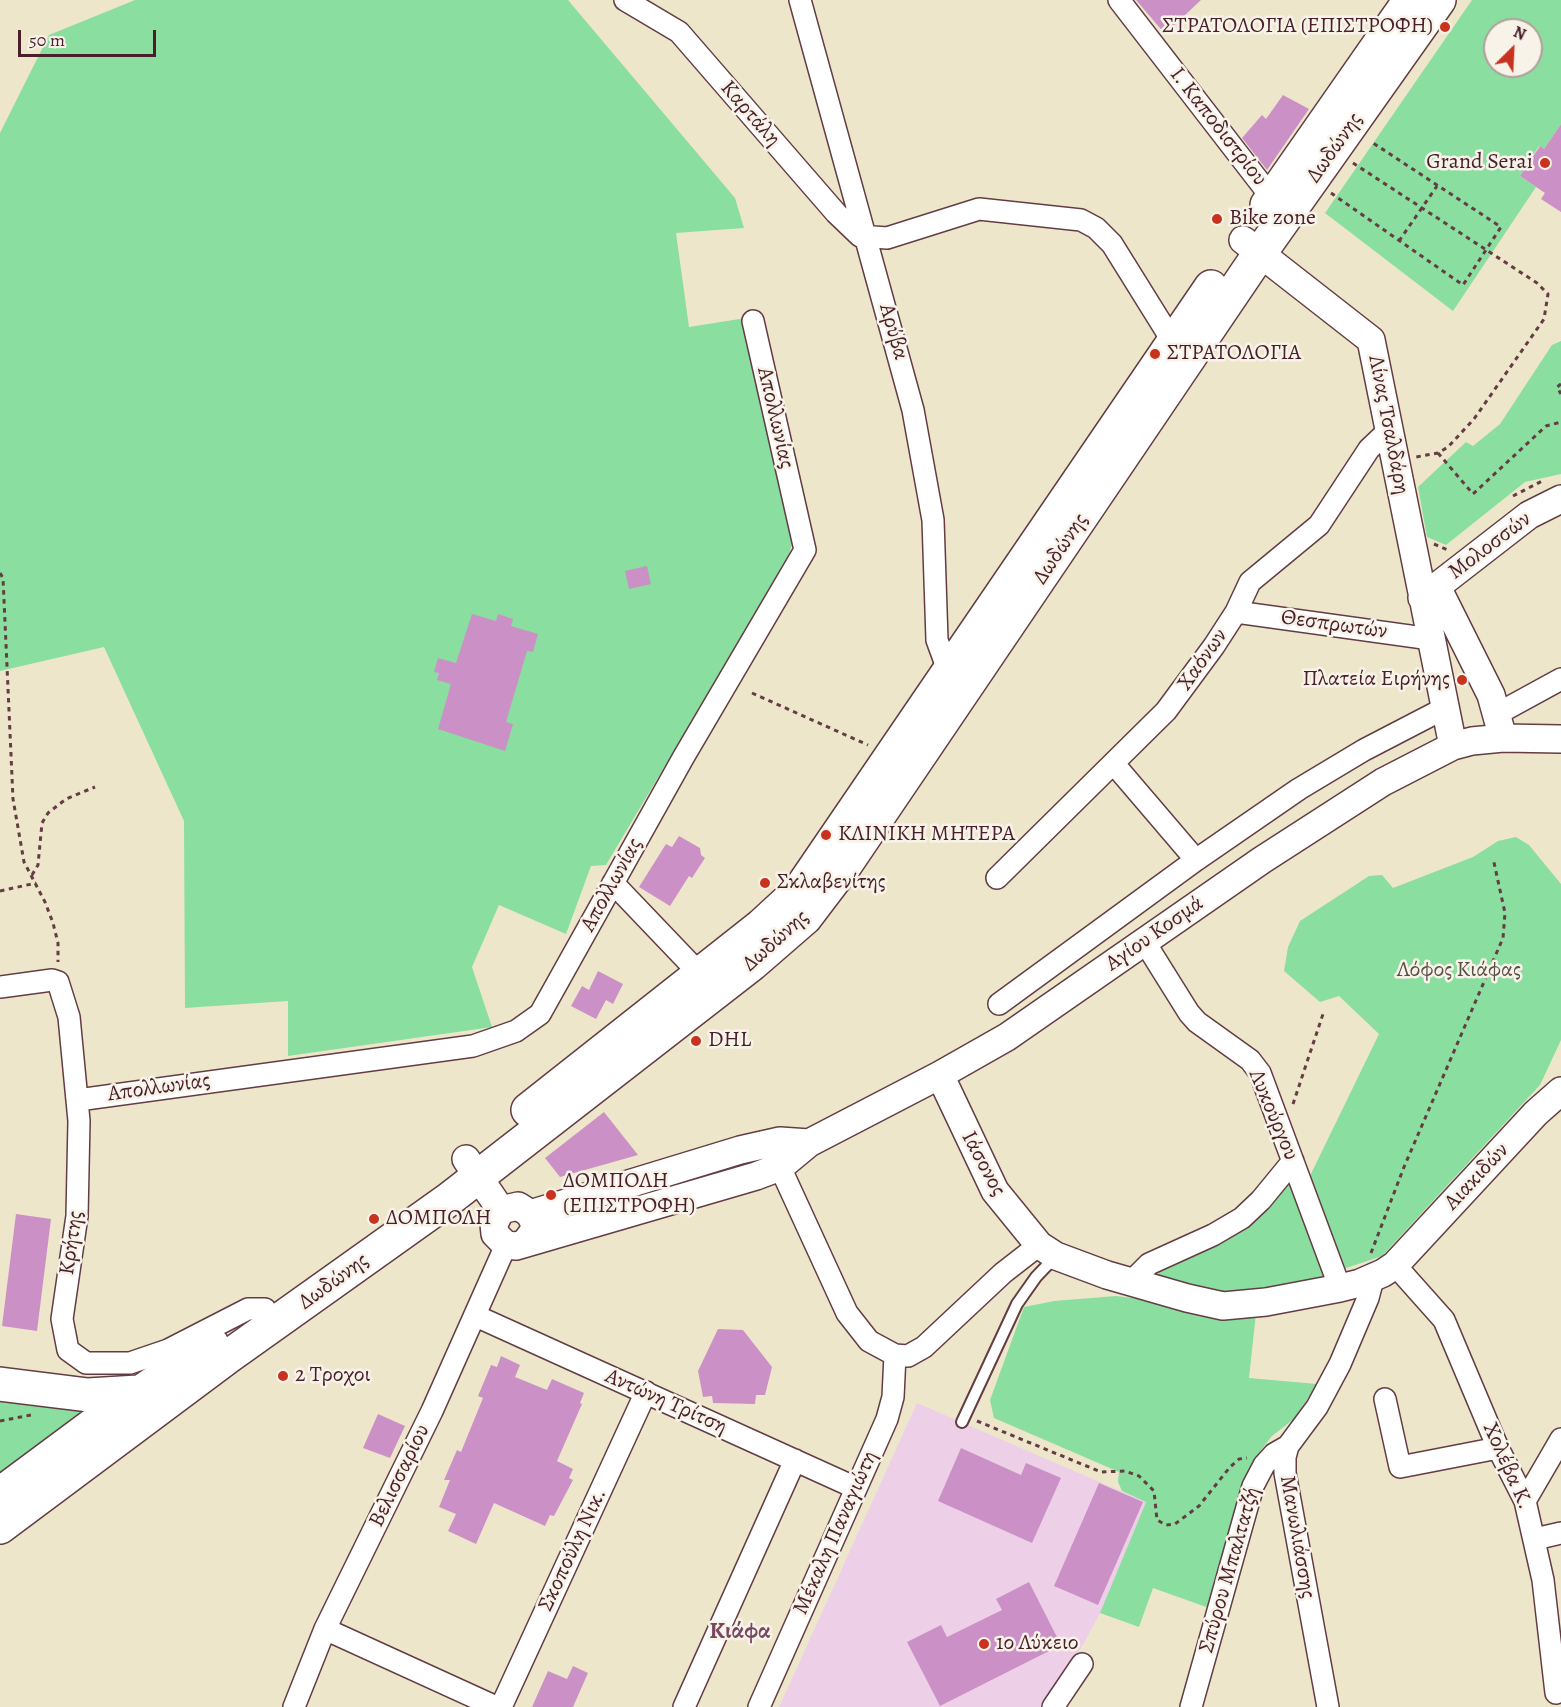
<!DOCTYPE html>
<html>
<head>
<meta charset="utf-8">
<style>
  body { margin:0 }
  #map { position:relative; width:1561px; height:1707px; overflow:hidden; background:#eee6cb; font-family:Alegreya,serif }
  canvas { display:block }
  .north { position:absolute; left:1483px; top:18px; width:60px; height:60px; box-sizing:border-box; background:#f7f3e8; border:2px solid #b29e9c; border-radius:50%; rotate:24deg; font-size:16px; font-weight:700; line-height:24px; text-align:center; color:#4a1f2b }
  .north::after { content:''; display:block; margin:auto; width:21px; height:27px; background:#c8321e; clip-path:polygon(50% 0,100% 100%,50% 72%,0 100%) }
  .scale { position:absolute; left:18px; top:30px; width:138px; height:27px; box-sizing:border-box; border:3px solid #4a1f2b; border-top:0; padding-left:8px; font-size:18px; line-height:21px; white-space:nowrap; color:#4a1f2b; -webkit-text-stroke:4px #f7f3e8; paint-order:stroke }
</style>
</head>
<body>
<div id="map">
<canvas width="1561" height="1707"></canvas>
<div class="north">N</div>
<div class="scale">50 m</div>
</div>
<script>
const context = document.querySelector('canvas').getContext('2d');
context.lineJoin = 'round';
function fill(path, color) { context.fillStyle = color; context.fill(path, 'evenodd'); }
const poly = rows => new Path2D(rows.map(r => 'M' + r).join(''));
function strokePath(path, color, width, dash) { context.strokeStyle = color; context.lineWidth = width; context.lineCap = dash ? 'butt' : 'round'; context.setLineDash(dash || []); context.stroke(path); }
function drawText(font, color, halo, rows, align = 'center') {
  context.font = font + ' Alegreya,serif'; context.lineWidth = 5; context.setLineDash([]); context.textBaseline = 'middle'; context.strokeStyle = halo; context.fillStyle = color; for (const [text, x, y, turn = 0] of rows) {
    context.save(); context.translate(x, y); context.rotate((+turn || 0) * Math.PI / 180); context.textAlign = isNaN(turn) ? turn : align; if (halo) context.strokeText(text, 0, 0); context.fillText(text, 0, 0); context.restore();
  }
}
fill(poly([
  [917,1403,1146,1502,1100,1613,1083,1645,1041,1707,779,1707]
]), '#edd0e8');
fill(poly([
  [135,0,568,0,735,198,744,228,676,233,689,327,746,318,792,542,789,557,606,865,591,866,566,934,499,905,472,967,492,1027,288,1056,288,1001,185,1008,184,821,104,647,0,671,0,133,49,35],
  [1472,0,1561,0,1561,124,1544,149,1539,146,1520,176,1536,187,1453,311,1325,213],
  [1495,30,1531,30,1531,66,1495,66],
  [1561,341,1561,474,1525,482,1446,545,1427,537,1418,487,1466,442,1473,446,1500,424,1552,345],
  [1516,837,1529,845,1561,884,1561,1040,1540,1085,1382,1256,1290,1287,1235,1298,1157,1280,1157,1265,1290,1178,1308,1180,1379,1034,1339,996,1320,1002,1284,971,1288,947,1300,921,1369,876,1382,875,1393,888,1473,857,1498,841],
  [1116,1296,1256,1313,1249,1378,1317,1384,1295,1418,1272,1436,1261,1450,1248,1478,1209,1608,1153,1588,1139,1627,1100,1613,1146,1502,1122,1491,1118,1482,1119,1472,994,1418,990,1400,1024,1307,1054,1301],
  [0,1391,93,1404,0,1472]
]), '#8adea0');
fill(poly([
  [1136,0,1201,0,1165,34],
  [1283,95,1309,109,1267,170,1242,138,1262,115,1266,119],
  [1561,124,1561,212,1541,199,1545,193,1520,176,1540,146,1544,149],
  [647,566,651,584,629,589,625,571],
  [472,614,496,621,498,614,513,619,511,626,538,634,533,652,527,651,506,722,513,724,505,751,438,729,451,684,437,680,439,673,434,672,438,658,456,663],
  [679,836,700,848,701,855,705,858,692,878,689,876,670,906,639,887,666,844,672,847],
  [598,971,623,984,613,1004,606,1000,596,1019,571,1006,582,986,589,990],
  [604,1112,638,1155,560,1177,545,1158],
  [16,1214,51,1219,37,1331,2,1326],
  [718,1329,743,1330,772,1367,765,1395,756,1395,755,1404,713,1403,712,1396,703,1397,698,1371],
  [501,1356,520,1365,515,1377,547,1390,552,1379,584,1393,580,1403,582,1404,557,1461,573,1469,569,1478,573,1480,554,1516,550,1515,545,1526,494,1503,476,1544,448,1531,456,1514,439,1507,450,1480,444,1480,457,1450,461,1452,483,1398,478,1396,491,1365,497,1367],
  [378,1414,405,1426,390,1458,363,1448],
  [961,1448,1021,1475,1026,1463,1061,1478,1032,1543,938,1501],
  [1099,1483,1143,1502,1098,1605,1054,1586],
  [1029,1582,1061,1645,940,1706,907,1642,941,1625,947,1637,1002,1610,996,1599],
  [573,1666,588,1673,573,1707,532,1707,548,1671,567,1679]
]), '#cb91c7');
const service = poly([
  [962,1422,1017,1304,1036,1277,1056,1256]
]);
const minor = poly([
  [625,0,679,32,836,213,860,236,887,238,979,209,1081,220,1096,228,1112,244,1173,342],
  [800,0,913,410,933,520,937,640,948,670],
  [1119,0,1272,198],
  [1236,612,1431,639],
  [1497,714,1561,679],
  [1114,764,1196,860],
  [997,878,1166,711,1214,646,1236,612,1250,582,1319,525,1369,449,1389,430],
  [613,883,699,973],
  [1144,941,1189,1013,1197,1022,1250,1060,1260,1073,1340,1288],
  [0,987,52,980,58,982,69,1017,79,1121,77,1216,62,1319,68,1350,86,1363,130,1363,168,1350,248,1309,265,1309],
  [999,1004,1196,860,1299,789,1364,750,1445,708],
  [78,1100,473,1046,516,1031,540,1014,683,758,805,550,753,321],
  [774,1154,847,1313,869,1341,895,1355,908,1356,924,1347,1003,1273,1039,1245],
  [1395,1265,1444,1320,1498,1448,1525,1501,1543,1580,1556,1693],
  [1131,1282,1149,1264,1213,1235,1242,1218,1261,1200,1293,1161],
  [476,1316,856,1488],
  [1385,1399,1400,1467,1498,1448],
  [1525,1501,1561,1439],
  [1535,1539,1561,1533],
  [325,1629,496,1707],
  [294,1707,325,1629,432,1411,506,1245],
  [501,1707,646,1392],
  [684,1707,795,1460],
  [759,1707,887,1419,893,1397,895,1355],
  [1053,1707,1082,1664],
  [1191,1707,1253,1486,1264,1465,1274,1454,1288,1446],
  [1328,1707,1285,1473,1285,1457,1288,1446,1317,1407,1340,1364,1368,1298,1373,1279]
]);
const tertiary = poly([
  [1243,240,1371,340,1453,746],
  [1437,587,1491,695,1503,738],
  [1422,598,1529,515,1561,499],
  [940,1075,995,1191,1039,1245,1056,1256,1107,1275,1187,1298,1223,1306,1266,1302,1340,1288,1360,1283,1383,1273,1395,1265,1536,1113,1561,1091],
  [466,1159,501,1210],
  [530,1214,740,1150,780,1141,809,1143],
  [525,1243,534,1231,534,1222,529,1213,518,1206,501,1210,494,1224,495,1234,506,1245,516,1246,756,1176,780,1167,809,1143,940,1075,1007,1037,1262,860,1383,782,1453,746,1472,741,1503,738,1561,739]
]);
const primary = poly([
  [1267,205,1410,0],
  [528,1110,761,926,799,891,1211,287],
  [0,1384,88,1395,138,1392],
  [0,1494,105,1416,212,1344],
  [0,1527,229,1356,448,1200,752,964,805,918,846,864,1260,253,1439,0]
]);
strokePath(service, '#633d43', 14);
strokePath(minor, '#633d43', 24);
strokePath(tertiary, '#633d43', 30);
strokePath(primary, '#633d43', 36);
strokePath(poly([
  [1353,163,1537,283,1548,294,1544,319,1474,419,1448,447,1438,453,1416,457],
  [1331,193,1463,285,1501,227,1370,141],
  [1399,241,1437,186],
  [1561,384,1557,387,1561,394],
  [1438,453,1473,494,1546,426,1561,422],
  [1513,496,1544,480],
  [1434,544,1448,550],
  [0,573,3,578,13,799,24,862,45,902,53,923,58,943,58,962],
  [752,693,868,745],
  [32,875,38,865,42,823,48,813,66,799,95,787],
  [0,891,36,883],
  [1293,1104,1323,1014],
  [1371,1253,1404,1167,1503,938,1505,913,1493,858],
  [0,1421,31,1415],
  [977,1421,1101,1472,1125,1471,1139,1476,1154,1491,1157,1520,1166,1525,1175,1524,1199,1506,1230,1467,1239,1459,1247,1458]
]), '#633d43', 3, [4.5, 4.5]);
strokePath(service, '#fff', 10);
strokePath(minor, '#fff', 21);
strokePath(tertiary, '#fff', 27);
strokePath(primary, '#fff', 33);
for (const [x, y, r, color] of [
  [1445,27,6,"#c8321e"],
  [1545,163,6,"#c8321e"],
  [1217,219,6,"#c8321e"],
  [1155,354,6,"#c8321e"],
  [1462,680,6,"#c8321e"],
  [826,835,6,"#c8321e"],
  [765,883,6,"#c8321e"],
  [696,1041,6,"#c8321e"],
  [551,1195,6,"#c8321e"],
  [374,1219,6,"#c8321e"],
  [283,1376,6,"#c8321e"],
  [984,1644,6,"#c8321e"]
]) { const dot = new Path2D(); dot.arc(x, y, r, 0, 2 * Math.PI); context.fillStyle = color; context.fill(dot); strokePath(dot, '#f7f3e8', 2); }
drawText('22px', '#4a1f2b', '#f7f3e8', [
  ["ΣΤΡΑΤΟΛΟΓΙΑ (ΕΠΙΣΤΡΟΦΗ)",1433,27,"right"],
  ["Grand Serai",1533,163,"right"],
  ["Bike zone",1229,219],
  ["ΣΤΡΑΤΟΛΟΓΙΑ",1167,354],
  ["Πλατεία Ειρήνης",1450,680,"right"],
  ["ΚΛΙΝΙΚΗ ΜΗΤΕΡΑ",838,835],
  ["Σκλαβενίτης",777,883],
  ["DHL",708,1041],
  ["ΔΟΜΠΟΛΗ",563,1182],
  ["(ΕΠΙΣΤΡΟΦΗ)",563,1207],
  ["ΔΟΜΠΟΛΗ",386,1219],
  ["2 Τροχοι",295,1376],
  ["1ο Λύκειο",996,1644]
], 'left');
drawText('22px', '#4a1f2b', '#f7f3e8', [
  ["Καρτάλη",750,114,49],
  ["Ι. Καποδιστρίου",1218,127,52],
  ["Δωδώνης",1335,148,-55],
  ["Αρύβα",893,332,74],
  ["Απολλωνίας",775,418,77],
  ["Λίνας Τσαλδάρη",1388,425,79],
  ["Μολοσσών",1490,546,-37],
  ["Δωδώνης",1061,549,-56],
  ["Θεσπρωτών",1334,625,8],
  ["Χαόνων",1203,660,-55],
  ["Απολλωνίας",612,885,-61],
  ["Αγίου Κοσμά",1155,934,-35],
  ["Δωδώνης",776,941,-42],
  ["Απολλωνίας",159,1088,-8],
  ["Λυκούργου",1273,1115,67],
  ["Ιάσονος",983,1164,62],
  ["Αιακιδών",1477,1177,-47],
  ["Κρήτης",72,1243,-82],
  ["Δωδώνης",334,1282,-36],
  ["Αντώνη Τρίτση",666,1402,24],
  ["Χολέβα Κ.",1507,1466,66],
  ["Βελισσαρίου",400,1476,-64],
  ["Μέκαλη Παναγιώτη",836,1533,-66],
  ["Μανωλιάσσης",1297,1537,80],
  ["Σκοπούλη Νικ.",573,1550,-65],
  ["Σπύρου Μπαλτατζή",1230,1570,-74]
]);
drawText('22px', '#5a4f48', '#f7f3e8', [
  ["Λόφος Κιάφας",1459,971]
]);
drawText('bold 24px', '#774762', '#f7f3e8', [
  ["Κιάφα",740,1632]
]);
</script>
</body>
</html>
